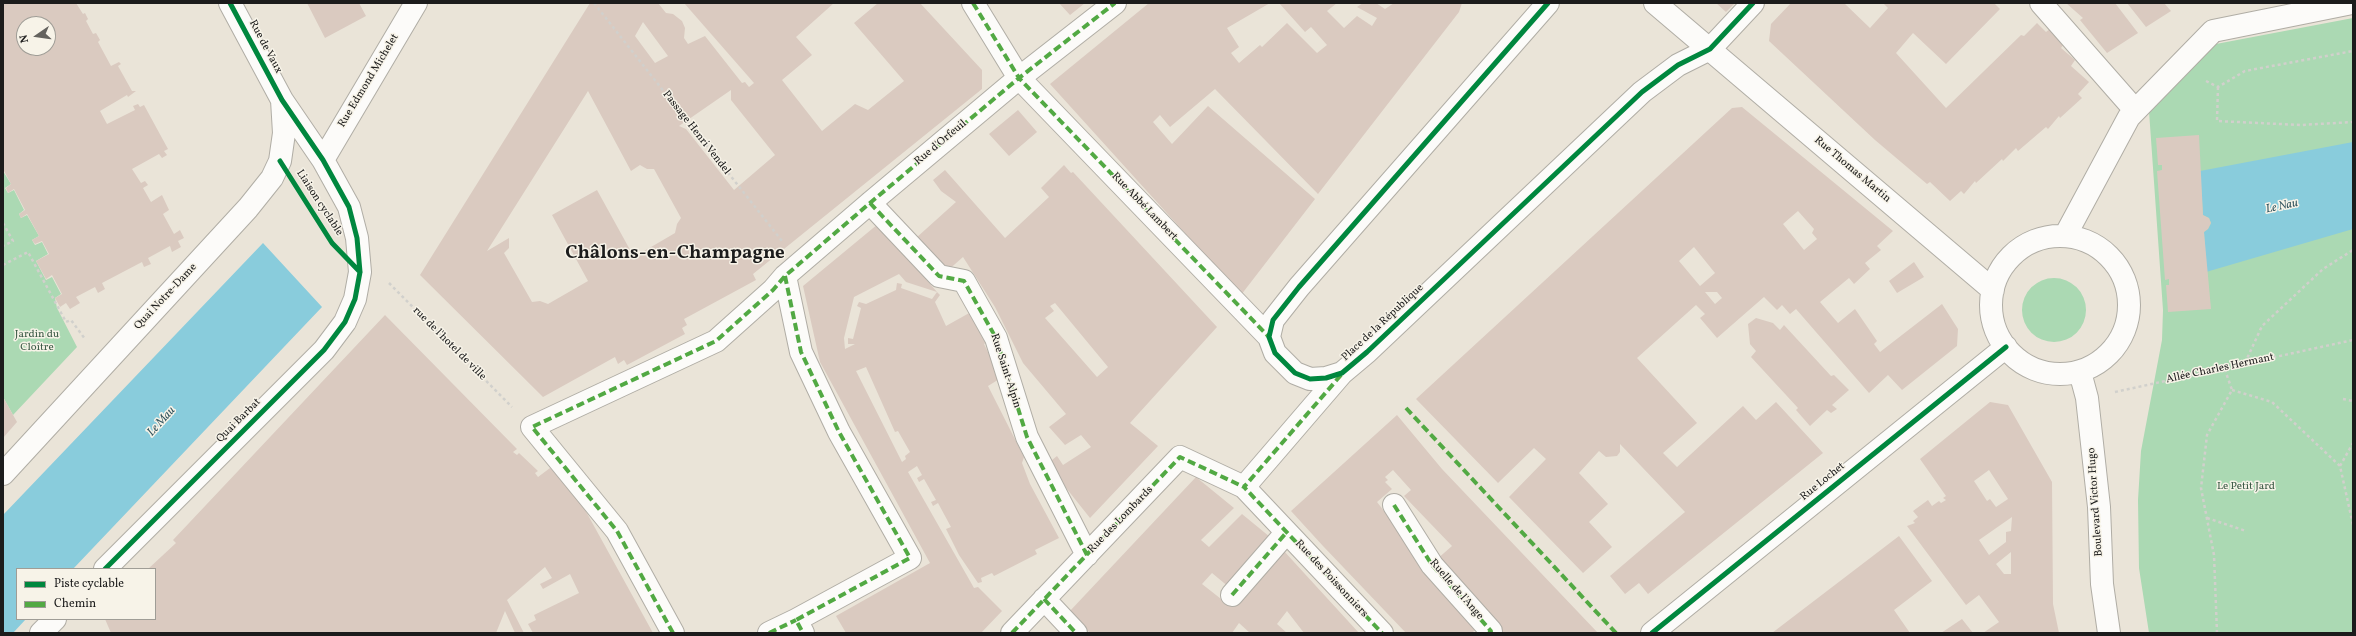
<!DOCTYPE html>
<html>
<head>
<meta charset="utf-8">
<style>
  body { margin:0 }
  #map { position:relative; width:2356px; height:636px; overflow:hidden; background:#eae4d8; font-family:Vollkorn,serif }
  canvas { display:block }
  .frame { position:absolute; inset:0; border:4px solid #1c1c1c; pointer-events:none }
  .legend { position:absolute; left:16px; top:568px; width:140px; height:52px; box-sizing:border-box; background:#f7f3e8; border:1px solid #9f9d96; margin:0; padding:5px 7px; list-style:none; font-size:12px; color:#1c1c1c }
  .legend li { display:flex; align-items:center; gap:8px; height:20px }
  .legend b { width:20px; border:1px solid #9f9d96 }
  .north { position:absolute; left:16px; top:16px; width:40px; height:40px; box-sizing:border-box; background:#f7f3e8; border:1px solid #9f9d96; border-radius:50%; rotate:257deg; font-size:11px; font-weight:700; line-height:16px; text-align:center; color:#1c1c1c }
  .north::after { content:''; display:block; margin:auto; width:14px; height:18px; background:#64625e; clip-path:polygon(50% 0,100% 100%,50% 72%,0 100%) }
</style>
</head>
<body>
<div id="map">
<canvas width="2356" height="636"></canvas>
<div class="frame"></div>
<ul class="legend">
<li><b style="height:5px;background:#00873e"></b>Piste cyclable</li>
<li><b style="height:5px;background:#52a943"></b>Chemin</li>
</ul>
<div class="north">N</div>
</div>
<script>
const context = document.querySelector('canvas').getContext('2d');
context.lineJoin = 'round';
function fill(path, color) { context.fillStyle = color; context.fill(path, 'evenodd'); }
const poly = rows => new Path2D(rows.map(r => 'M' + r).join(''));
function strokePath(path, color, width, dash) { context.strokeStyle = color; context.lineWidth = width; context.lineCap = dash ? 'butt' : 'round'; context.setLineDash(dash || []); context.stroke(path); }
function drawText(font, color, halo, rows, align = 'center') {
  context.font = font + ' Vollkorn,serif'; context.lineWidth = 3; context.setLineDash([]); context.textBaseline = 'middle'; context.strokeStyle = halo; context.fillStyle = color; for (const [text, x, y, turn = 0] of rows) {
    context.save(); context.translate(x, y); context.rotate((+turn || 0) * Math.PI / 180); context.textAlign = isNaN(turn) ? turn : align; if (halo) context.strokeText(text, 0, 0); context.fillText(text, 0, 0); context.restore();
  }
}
fill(poly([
  [2353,18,2353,633,2149,633,2139,568,2138,500,2141,451,2162,340,2163,310,2149,111,2177,77,2216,44],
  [3,171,11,184,5,188,8,193,14,190,24,210,19,214,21,218,27,215,39,236,32,240,35,245,42,242,48,254,36,261,46,280,52,277,61,294,55,298,57,308,77,347,13,415,3,397],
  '2022 310a32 32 0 1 1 64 0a32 32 0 1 1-64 0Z'
]), '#abd9b3');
fill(poly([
  [2353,142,2353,229,2206,272,2204,232,2208,229,2211,223,2209,218,2203,215,2200,171],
  [263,243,322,307,73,569,17,569,17,619,26,619,13,633,3,633,3,515]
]), '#89ccdc');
fill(poly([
  [3,3,76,3,83,14,85,13,88,19,86,21,93,34,96,33,100,40,98,42,111,66,119,62,121,64,118,66,132,91,136,91,128,97,127,95,100,111,107,124,135,110,133,106,138,104,140,107,144,105,168,149,164,151,167,155,162,158,159,154,132,169,141,183,145,181,148,185,143,188,151,202,162,195,169,210,163,214,174,234,180,230,184,238,178,241,181,247,172,252,170,246,148,258,151,264,144,267,142,262,102,283,105,289,98,293,95,287,76,297,80,303,70,309,66,303,60,307,55,298,62,294,52,275,46,279,36,261,49,254,42,241,35,244,32,240,39,236,27,214,21,218,19,214,25,210,14,189,8,193,6,188,11,184,3,169],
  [24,24,48,24,48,48,24,48],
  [307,3,359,3,366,16,325,38],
  [590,3,658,3,666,13,673,14,682,21,685,28,684,38,688,44,705,36,742,83,745,82,749,87,754,83,684,3,834,3,796,37,812,55,782,80,822,131,855,104,868,110,904,81,854,23,878,3,920,3,982,70,982,89,753,274,756,280,684,319,687,325,682,328,685,334,627,365,624,360,618,364,615,357,543,397,420,275],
  [643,22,668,56,655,63,635,36],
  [731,90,731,100,775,155,734,190,686,129,679,126],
  [588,91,631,171,640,165,647,169,654,169,681,218,677,224,675,233,634,257,597,190,552,215,588,281,548,304,540,301,532,302,504,253,509,248,509,238,487,251],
  [1059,3,1085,3,1070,15],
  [1149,3,1270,3,1227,28,1239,47,1231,53,1239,63,1260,45,1262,47,1287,23,1317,53,1327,45,1311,27,1305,32,1279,3,1337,3,1327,11,1344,28,1357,16,1372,26,1377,18,1357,7,1363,3,1376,3,1385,9,1394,3,1462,3,1459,12,1318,194,1215,89,1170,127,1160,115,1153,122,1172,144,1208,106,1315,199,1241,295,1050,84],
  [1716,3,1735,3,1726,12],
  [1791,3,1844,3,1870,28,1888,8,1883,3,1994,3,2000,9,1946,64,1913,33,1896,53,1946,108,2021,35,2024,36,2037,23,2046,32,2051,28,2066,41,2061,48,2075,60,2071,66,2089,82,2078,94,2082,98,2060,118,2059,116,2048,129,2046,127,2018,151,2016,148,2003,161,2002,159,1976,183,1975,181,1964,194,1961,191,1950,201,1930,182,1927,184,1875,140,1769,41,1771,24],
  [2066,3,2115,3,2138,33,2107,53,2080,20,2083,18],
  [2127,3,2164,3,2171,11,2146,27],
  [1742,107,1893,231,1877,246,1881,250,1865,263,1870,269,1854,284,1849,278,1820,302,1838,323,1855,309,1877,341,1874,344,1880,352,1942,304,1958,329,1957,346,1902,390,1888,375,1869,393,1796,309,1790,314,1782,305,1777,310,1764,297,1717,338,1700,318,1705,314,1696,305,1637,358,1697,423,1663,453,1677,467,1743,406,1756,420,1776,402,1823,453,1648,594,1639,583,1625,594,1610,576,1685,512,1620,444,1620,452,1617,456,1606,457,1599,451,1579,473,1608,504,1589,522,1612,547,1583,573,1509,497,1546,459,1534,448,1498,483,1416,399,1732,108],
  [1798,211,1814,229,1812,233,1817,239,1804,250,1783,224],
  [1694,247,1715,273,1700,286,1679,261],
  [1705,292,1717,292,1722,298,1715,304],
  [1018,110,1037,132,1009,156,989,134],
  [2199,135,2203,215,2209,218,2211,223,2208,229,2204,232,2211,309,2168,312,2166,285,2169,285,2169,279,2165,280,2157,171,2162,170,2162,165,2158,165,2156,138],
  [1064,165,1071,173,1073,172,1217,327,1130,423,1158,446,1090,518,1047,464,1057,456,1063,465,1091,447,1081,435,1065,445,1049,427,1066,414,1023,363,995,307,963,257,946,272,916,238,956,202,941,191,933,180,945,170,1005,238,1049,197,1041,188],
  [1055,303,1108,367,1097,377,1045,318,1054,311,1050,306],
  [878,224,937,292,906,282,899,274,854,297,844,338,845,349,855,344,848,344,848,338,853,339,861,308,857,306,859,302,866,304,896,290,897,283,902,284,901,288,932,299,937,292,940,295,935,302,946,326,971,312,989,341,984,344,1001,378,988,386,1024,457,1022,463,1030,484,1059,538,1035,550,1037,554,994,576,992,573,981,578,982,582,978,583,959,555,946,529,951,527,938,503,933,506,931,502,936,500,924,479,919,482,917,478,922,475,917,466,908,472,974,588,978,587,1002,611,981,633,846,633,836,616,930,563,820,362,803,286],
  [866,367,895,432,898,431,910,452,905,456,906,459,902,462,856,371],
  [1914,262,1924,277,1897,293,1889,281],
  [385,315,517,449,513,452,517,455,519,453,538,471,535,473,538,477,550,468,578,497,653,633,533,633,528,624,536,620,534,615,579,593,570,574,543,589,540,584,552,578,545,567,507,600,524,633,515,633,505,611,496,633,111,633,105,619,155,619,155,569,148,569,176,543,173,540],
  [1756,318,1773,323,1780,330,1784,325,1831,376,1834,375,1849,390,1832,405,1837,409,1831,413,1827,410,1810,426,1796,410,1798,408,1751,357,1756,351,1750,344,1748,324],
  [3,397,17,422,3,438],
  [1990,402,2008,405,2052,482,2053,604,2059,633,1983,633,1999,622,1979,595,1966,605,1907,526,1915,523,1913,521,1918,517,1913,511,1928,500,1932,506,1939,501,1941,503,1946,500,1943,498,1946,496,1920,459],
  [1989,470,2008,499,1996,507,1990,499,1987,501,1974,481],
  [2012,517,2011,531,2006,532,2006,542,1989,555,1979,540],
  [2011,552,2011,574,2004,574,1996,564],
  [1397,415,1442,469,1598,633,1500,633,1436,560,1452,546,1404,496,1411,490,1393,470,1385,477,1388,480,1385,482,1392,489,1377,502,1476,629,1472,633,1406,633,1323,546,1291,511],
  [1196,477,1234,508,1201,540,1209,547,1242,514,1270,537,1230,588,1212,573,1202,584,1230,606,1246,596,1283,550,1359,633,1304,633,1287,611,1277,624,1287,633,1250,633,1239,623,1232,633,1090,633,1069,612],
  [1899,536,1932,581,1894,610,1910,633,1772,633],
  [1962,619,1973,633,1941,633]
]), '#dacac0');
const street = poly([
  [973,3,1019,78,1269,337],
  [1548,3,1299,287,1273,320,1269,337,1275,353,1295,373,1310,379,1326,378,1342,373,1367,352,1642,92,1678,65,1710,49,1753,3],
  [1655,3,1993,290],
  [2041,3,2135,110],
  [323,160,416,3],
  [870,203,939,276,964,281,996,338,1027,437,1087,555],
  [2065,236,2129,117,2213,31,2352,3],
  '1991 305a69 69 0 1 1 138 0a69 69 0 1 1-138 0Z',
  [785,276,801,352,839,432,910,558,796,620,803,633],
  [2080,372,2087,398,2099,507,2102,584,2109,633],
  [1342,373,1244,487,1382,633],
  [3,474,248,208,272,178,280,161,284,133,282,100],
  [1394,505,1432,565,1491,631,1489,633],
  [105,569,324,350,345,322,355,299,360,272,357,238,349,207,323,160,282,100,230,3],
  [1232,595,1286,533],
  [1044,599,1076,633],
  [41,633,55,619],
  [673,633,617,531,532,427,716,341,773,290,785,276,870,203,1019,78,1115,3],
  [769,633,796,620],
  [1012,633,1180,457,1244,487],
  [1652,633,2006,347]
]);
strokePath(street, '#b0ada5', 24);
strokePath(poly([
  [594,3,782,241],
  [2206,81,2218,87,2245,71,2353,51],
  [2218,87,2217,121,2301,125,2353,122],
  [3,223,13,241,3,246],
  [3,265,28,252,66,322,71,320,85,339],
  [389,283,512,407],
  [2245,363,2262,326,2323,269,2353,250],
  [2232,390,2272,402,2340,466,2353,525],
  [2115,392,2353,340],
  [2343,399,2353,401],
  [2340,466,2353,443],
  [2207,518,2246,531],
  [2217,633,2214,555,2201,488,2207,435,2232,390,2224,367]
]), '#d1d0cc', 2.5, [3, 3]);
strokePath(street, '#fcfbf9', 22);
strokePath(poly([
  [973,3,1019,78,1269,337],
  [870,203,939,276,964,281,996,338,1027,437,1087,555],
  [785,276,801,352,839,432,910,558,796,620,803,633],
  [1341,375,1244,487,1382,633],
  [1406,408,1616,633],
  [1394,505,1432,565,1491,631,1489,633],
  [1232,595,1286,533],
  [1044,599,1076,633],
  [673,633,617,531,532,427,716,341,773,290,785,276,870,203,1019,78,1115,3],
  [769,633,796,620],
  [1012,633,1180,457,1244,487]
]), '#52a943', 4, [8, 4]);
strokePath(poly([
  [1548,3,1299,287,1273,320,1269,337,1275,353,1295,373,1310,379,1326,378,1342,373,1367,352,1642,92,1678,65,1710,49,1753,3],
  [280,161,332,243,360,272],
  [105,569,324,350,345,322,355,299,360,272,357,238,349,207,323,160,282,100,230,3],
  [1652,633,2006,347]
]), '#00873e', 5);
drawText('11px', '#1c1c1c', '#f7f3e8', [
  ["Rue de Vaux",265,47,62],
  ["Rue Edmond Michelet",369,81,-59],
  ["Passage Henri Vendel",696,133,52],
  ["Rue d'Orfeuil",941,143,-40],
  ["Rue Thomas Martin",1852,170,40],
  ["Liaison cyclable",319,203,57],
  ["Rue Abbé Lambert",1144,207,46],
  ["Quai Notre-Dame",166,297,-47],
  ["Place de la République",1383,323,-43],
  ["rue de l'hotel de ville",449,344,45],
  ["Allée Charles Hermant",2220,369,-12],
  ["Rue Saint-Alpin",1005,371,72],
  ["Quai Barbat",239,421,-45],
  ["Rue Lochet",1823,482,-39],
  ["Boulevard Victor Hugo",2096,502,-94],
  ["Rue des Lombards",1121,520,-46],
  ["Rue des Poissonniers",1331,579,47],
  ["Ruelle de l'Ange",1456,590,49]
]);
drawText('11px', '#3c5b46', '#f7f3e8', [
  ["Jardin du",37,335],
  ["Cloître",37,348],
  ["Le Petit Jard",2246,487]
]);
drawText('italic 12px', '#335660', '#f7f3e8', [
  ["Le Nau",2282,207,-12],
  ["Le Mau",162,422,-48]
]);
drawText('bold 19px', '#1c1c1c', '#f7f3e8', [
  ["Châlons-en-Champagne",675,255]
]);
</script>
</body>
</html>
